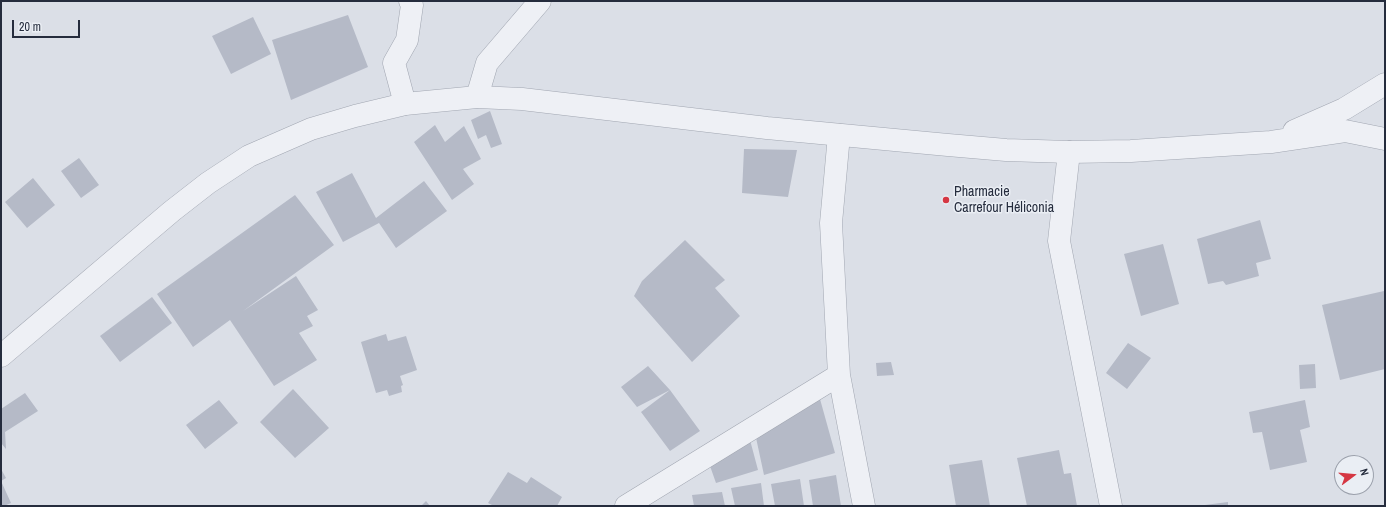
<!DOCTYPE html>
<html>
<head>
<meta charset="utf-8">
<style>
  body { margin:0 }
  #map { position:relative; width:1386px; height:507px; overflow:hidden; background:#dbdfe7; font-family:"Archivo Narrow",sans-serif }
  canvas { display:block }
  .frame { position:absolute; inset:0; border:2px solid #252c3d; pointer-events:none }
  .north { position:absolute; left:1334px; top:455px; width:40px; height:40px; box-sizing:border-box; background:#eaeef4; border:1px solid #9ba0ab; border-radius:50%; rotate:74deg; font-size:11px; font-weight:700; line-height:16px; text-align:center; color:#252c3d }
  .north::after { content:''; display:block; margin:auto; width:14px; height:18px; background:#d53743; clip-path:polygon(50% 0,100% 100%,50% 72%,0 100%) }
  .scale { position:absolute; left:12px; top:20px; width:68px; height:18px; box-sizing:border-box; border:2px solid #252c3d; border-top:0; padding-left:5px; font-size:12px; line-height:14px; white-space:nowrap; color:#252c3d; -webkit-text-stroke:3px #eaeef4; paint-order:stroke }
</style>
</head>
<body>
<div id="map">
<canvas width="1386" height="507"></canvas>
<div class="frame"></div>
<div class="north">N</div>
<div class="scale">20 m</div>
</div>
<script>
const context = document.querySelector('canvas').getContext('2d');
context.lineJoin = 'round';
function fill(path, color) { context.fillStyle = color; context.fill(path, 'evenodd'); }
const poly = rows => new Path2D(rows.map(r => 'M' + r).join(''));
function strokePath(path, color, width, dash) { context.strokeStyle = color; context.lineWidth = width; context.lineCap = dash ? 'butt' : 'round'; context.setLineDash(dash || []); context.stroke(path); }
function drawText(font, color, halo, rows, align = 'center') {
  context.font = font + ' "Archivo Narrow",sans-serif'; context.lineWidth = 3; context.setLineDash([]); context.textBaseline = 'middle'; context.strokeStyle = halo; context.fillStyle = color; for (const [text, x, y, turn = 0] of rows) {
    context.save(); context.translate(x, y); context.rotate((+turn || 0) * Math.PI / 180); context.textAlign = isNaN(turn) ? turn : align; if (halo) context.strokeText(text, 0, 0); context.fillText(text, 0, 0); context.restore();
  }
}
fill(poly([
  [348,15,368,67,291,100,272,40],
  [253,17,271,54,231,74,212,36],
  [490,111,502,144,491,148,486,135,478,139,471,120],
  [435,125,445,142,464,126,481,159,463,169,474,184,452,200,414,142],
  [744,149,797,150,788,197,742,193],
  [79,158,99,185,81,198,61,171],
  [352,173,376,218,424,181,447,211,396,248,379,223,343,242,316,192],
  [33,178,55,205,27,228,5,202],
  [295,195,334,245,243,311,296,276,318,310,307,316,313,326,299,333,317,360,274,386,230,320,193,347,157,294],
  [1260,220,1271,259,1256,263,1259,276,1226,285,1223,281,1208,284,1197,239],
  [685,240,725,280,715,288,740,316,692,362,634,296,642,281],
  [1163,244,1179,304,1141,316,1124,254],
  [1384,291,1385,369,1340,380,1322,305],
  [152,297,172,323,120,362,100,336],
  [386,334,388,341,406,336,417,370,400,376,403,385,401,386,402,392,389,396,387,390,376,393,361,342],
  [1128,343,1151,358,1127,389,1106,373],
  [891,362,894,375,877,376,876,363],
  [1315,364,1316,388,1300,389,1299,365],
  [648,366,670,390,637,407,621,387],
  [293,389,329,428,295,458,260,422],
  [670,390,700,431,670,451,641,412],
  [25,393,38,411,5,432,6,449,1,443,1,409],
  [820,399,835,453,764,475,755,433],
  [219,400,238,423,205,449,186,425],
  [1305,400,1310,427,1300,430,1307,462,1270,470,1262,432,1253,433,1249,412],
  [750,440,758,470,716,483,710,466],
  [1059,450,1064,474,1071,473,1077,506,1027,506,1017,458],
  [982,460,990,506,956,506,949,465],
  [1,469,6,478,1,481,11,503,4,506,1,506],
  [508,472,527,483,531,477,562,497,557,506,494,506,488,503],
  [836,475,841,506,813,506,809,480],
  [800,479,804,506,775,506,771,484],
  [761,483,764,506,735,506,731,488],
  [722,492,725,506,694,506,692,495],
  [426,501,430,506,421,506],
  [1228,502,1228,506,1205,506,1205,505]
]), '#b5bac7');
const minor = poly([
  [477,97,487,63,540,1],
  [405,104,394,63,407,40,412,5,410,1],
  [839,135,831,223,839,375,864,506],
  [1069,152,1059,241,1111,506],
  [626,506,839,375]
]);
const tertiary = poly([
  [1294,131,1344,109,1385,84],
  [1,356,172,211,208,183,249,156,311,129,355,116,405,104,477,97,522,99,767,128,948,145,1006,150,1069,152,1131,151,1271,142,1345,131,1385,139]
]);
strokePath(minor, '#a1a6b1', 23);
strokePath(tertiary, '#a1a6b1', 23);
strokePath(minor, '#eef0f5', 22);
strokePath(tertiary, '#eef0f5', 22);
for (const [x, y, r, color] of [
  [946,200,4,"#d53743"]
]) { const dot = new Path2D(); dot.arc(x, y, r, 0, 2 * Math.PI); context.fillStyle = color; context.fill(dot); strokePath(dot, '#eaeef4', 1.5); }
drawText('14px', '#252c3d', '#eaeef4', [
  ["Pharmacie",954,192],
  ["Carrefour Héliconia",954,208]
], 'left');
</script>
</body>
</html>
